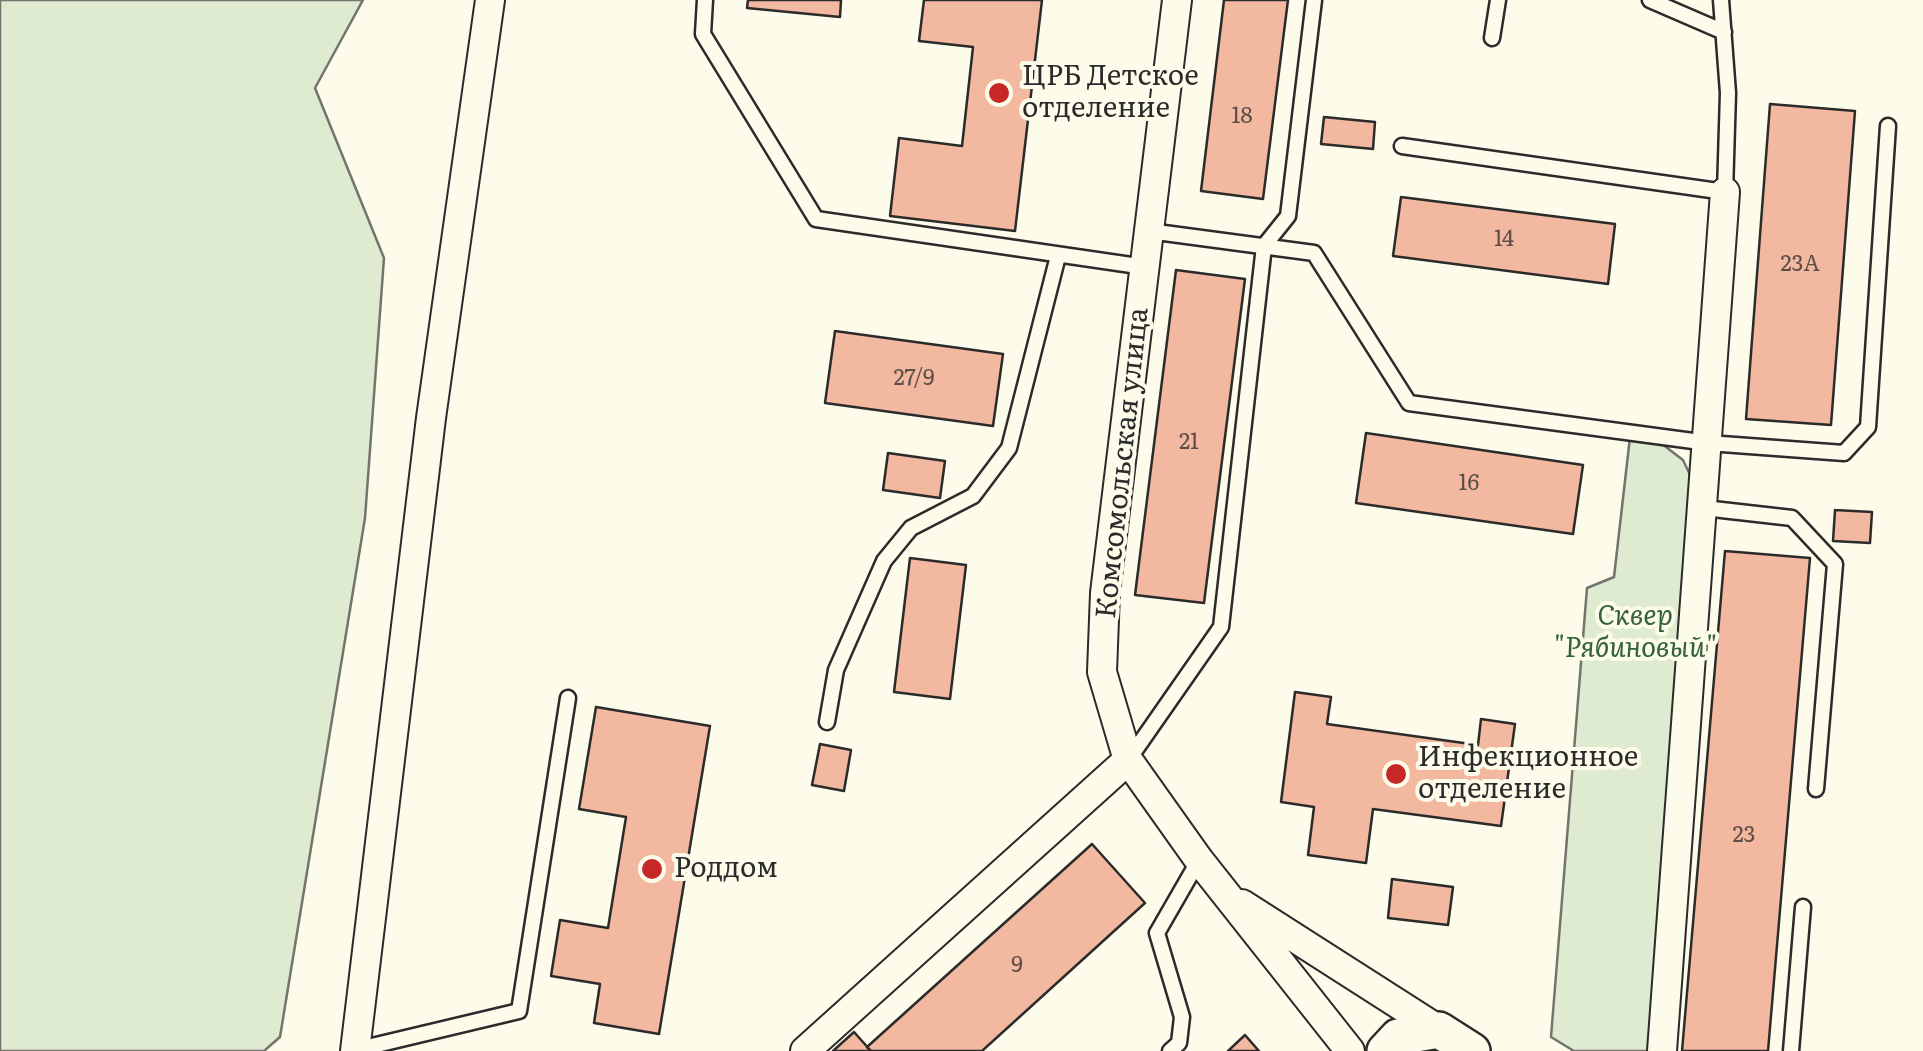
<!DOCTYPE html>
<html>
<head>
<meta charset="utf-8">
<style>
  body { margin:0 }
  canvas { display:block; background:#fdfbea }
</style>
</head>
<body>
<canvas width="1923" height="1051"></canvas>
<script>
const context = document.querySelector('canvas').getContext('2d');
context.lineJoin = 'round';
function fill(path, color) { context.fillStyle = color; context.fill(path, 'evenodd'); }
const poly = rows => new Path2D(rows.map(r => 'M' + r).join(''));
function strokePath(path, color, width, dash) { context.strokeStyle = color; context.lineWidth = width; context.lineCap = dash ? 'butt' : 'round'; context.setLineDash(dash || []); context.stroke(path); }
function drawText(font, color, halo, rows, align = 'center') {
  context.font = font + ' Literata,serif'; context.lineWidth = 8; context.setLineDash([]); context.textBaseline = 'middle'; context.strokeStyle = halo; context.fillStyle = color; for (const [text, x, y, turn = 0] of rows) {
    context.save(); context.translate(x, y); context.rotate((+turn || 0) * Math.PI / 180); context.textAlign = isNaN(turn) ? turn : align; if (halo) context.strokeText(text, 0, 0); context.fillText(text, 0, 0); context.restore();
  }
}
const green = poly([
  [0,0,363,0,315,88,384,258,365,518,280,1037,264,1051,0,1051,0,0],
  [1630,437,1662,444,1683,460,1693,481,1651,1051,1574,1051,1551,1037,1587,588,1614,577,1630,437]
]);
fill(green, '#deebd1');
strokePath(green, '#74746e', 2.5);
const building = poly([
  [748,0,841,0,840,17,747,8,748,0],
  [924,0,1042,0,1015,231,890,216,899,138,962,146,973,47,919,41,924,0],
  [1224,0,1288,0,1263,199,1201,191,1224,0],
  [1770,104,1855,111,1831,425,1746,419,1770,104],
  [1324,117,1375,122,1373,149,1321,144,1324,117],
  [1401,197,1615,224,1608,284,1393,256,1401,197],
  [1176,270,1245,279,1204,603,1135,595,1176,270],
  [835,331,1003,354,993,426,825,403,835,331],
  [1366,433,1583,465,1573,534,1356,503,1366,433],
  [888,453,945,461,940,498,883,490,888,453],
  [1835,510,1872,512,1870,543,1833,541,1835,510],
  [1725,551,1810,558,1768,1051,1682,1051,1725,551],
  [910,558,966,565,950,699,894,692,910,558],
  [1295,692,1331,697,1327,724,1478,745,1481,719,1515,724,1501,826,1373,809,1366,863,1308,855,1314,807,1281,802,1295,692],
  [596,707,710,726,659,1034,594,1023,600,984,551,976,560,920,608,928,626,817,579,809,596,707],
  [820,744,851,750,844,791,812,785,820,744],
  [1092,844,1145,903,982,1051,871,1051,867,1047,1092,844],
  [1392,879,1453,887,1448,925,1388,918,1392,879],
  [854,1032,871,1051,833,1051,854,1032],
  [1245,1035,1259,1051,1228,1051,1245,1035]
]);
fill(building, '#f2b8a0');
strokePath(building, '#2b2b2b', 2.5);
const service = poly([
  [705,0,703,34,816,219,1145,267],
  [1650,0,1724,32],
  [1492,38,1498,0],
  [1402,146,1725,192,1728,93,1721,0],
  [1149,231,1314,253,1409,403,1708,443,1844,453,1868,427,1888,126],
  [1704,508,1792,518,1835,564,1816,789],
  [827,722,836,670,884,561,911,528,973,496,1009,448,1058,256],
  [1129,759,1221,627,1264,246,1288,216,1314,0],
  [355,1050,519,1011,568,698],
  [1170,1051,1179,1043,1182,1017,1157,933,1199,860],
  [1791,1051,1803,907]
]);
const minor = poly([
  [1177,0,1105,593,1102,672,1128,760,1199,860,1350,1051],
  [1242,904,1439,1030],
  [355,1051,431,418,490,0],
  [805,1051,1128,760],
  [1662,1051,1725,192]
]);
const tertiary = poly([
  [1385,1051,1398,1037,1439,1030,1472,1051]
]);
strokePath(service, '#2b2b2b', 19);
strokePath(minor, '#2b2b2b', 32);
strokePath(tertiary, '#2b2b2b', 40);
strokePath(service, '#fdfbea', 14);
strokePath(minor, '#fdfbea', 28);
strokePath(tertiary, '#fdfbea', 35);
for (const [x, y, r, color] of [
  [999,93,12,"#c62828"],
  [1396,774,12,"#c62828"],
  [652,869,12,"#c62828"]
]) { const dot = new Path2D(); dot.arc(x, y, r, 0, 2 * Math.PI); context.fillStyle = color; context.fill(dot); strokePath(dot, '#fdfbea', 4); }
drawText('22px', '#5d4e48', null, [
  ["18",1242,117],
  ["14",1504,240],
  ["23А",1800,265],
  ["27/9",914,379],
  ["21",1189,443],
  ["16",1469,484],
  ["23",1744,836],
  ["9",1017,966]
]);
drawText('28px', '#2b2b2b', '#fdfbea', [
  ["ЦРБ Детское",1022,77],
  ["отделение",1022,109],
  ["Инфекционное",1418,758],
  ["отделение",1418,790],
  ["Роддом",674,869]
], 'left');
drawText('28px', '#2b2b2b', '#fdfbea', [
  ["Комсомольская улица",1123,463,-84]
]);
drawText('italic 28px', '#34623c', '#fdfbea', [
  ["Сквер",1635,617],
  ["\"Рябиновый\"",1635,649]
]);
</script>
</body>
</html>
